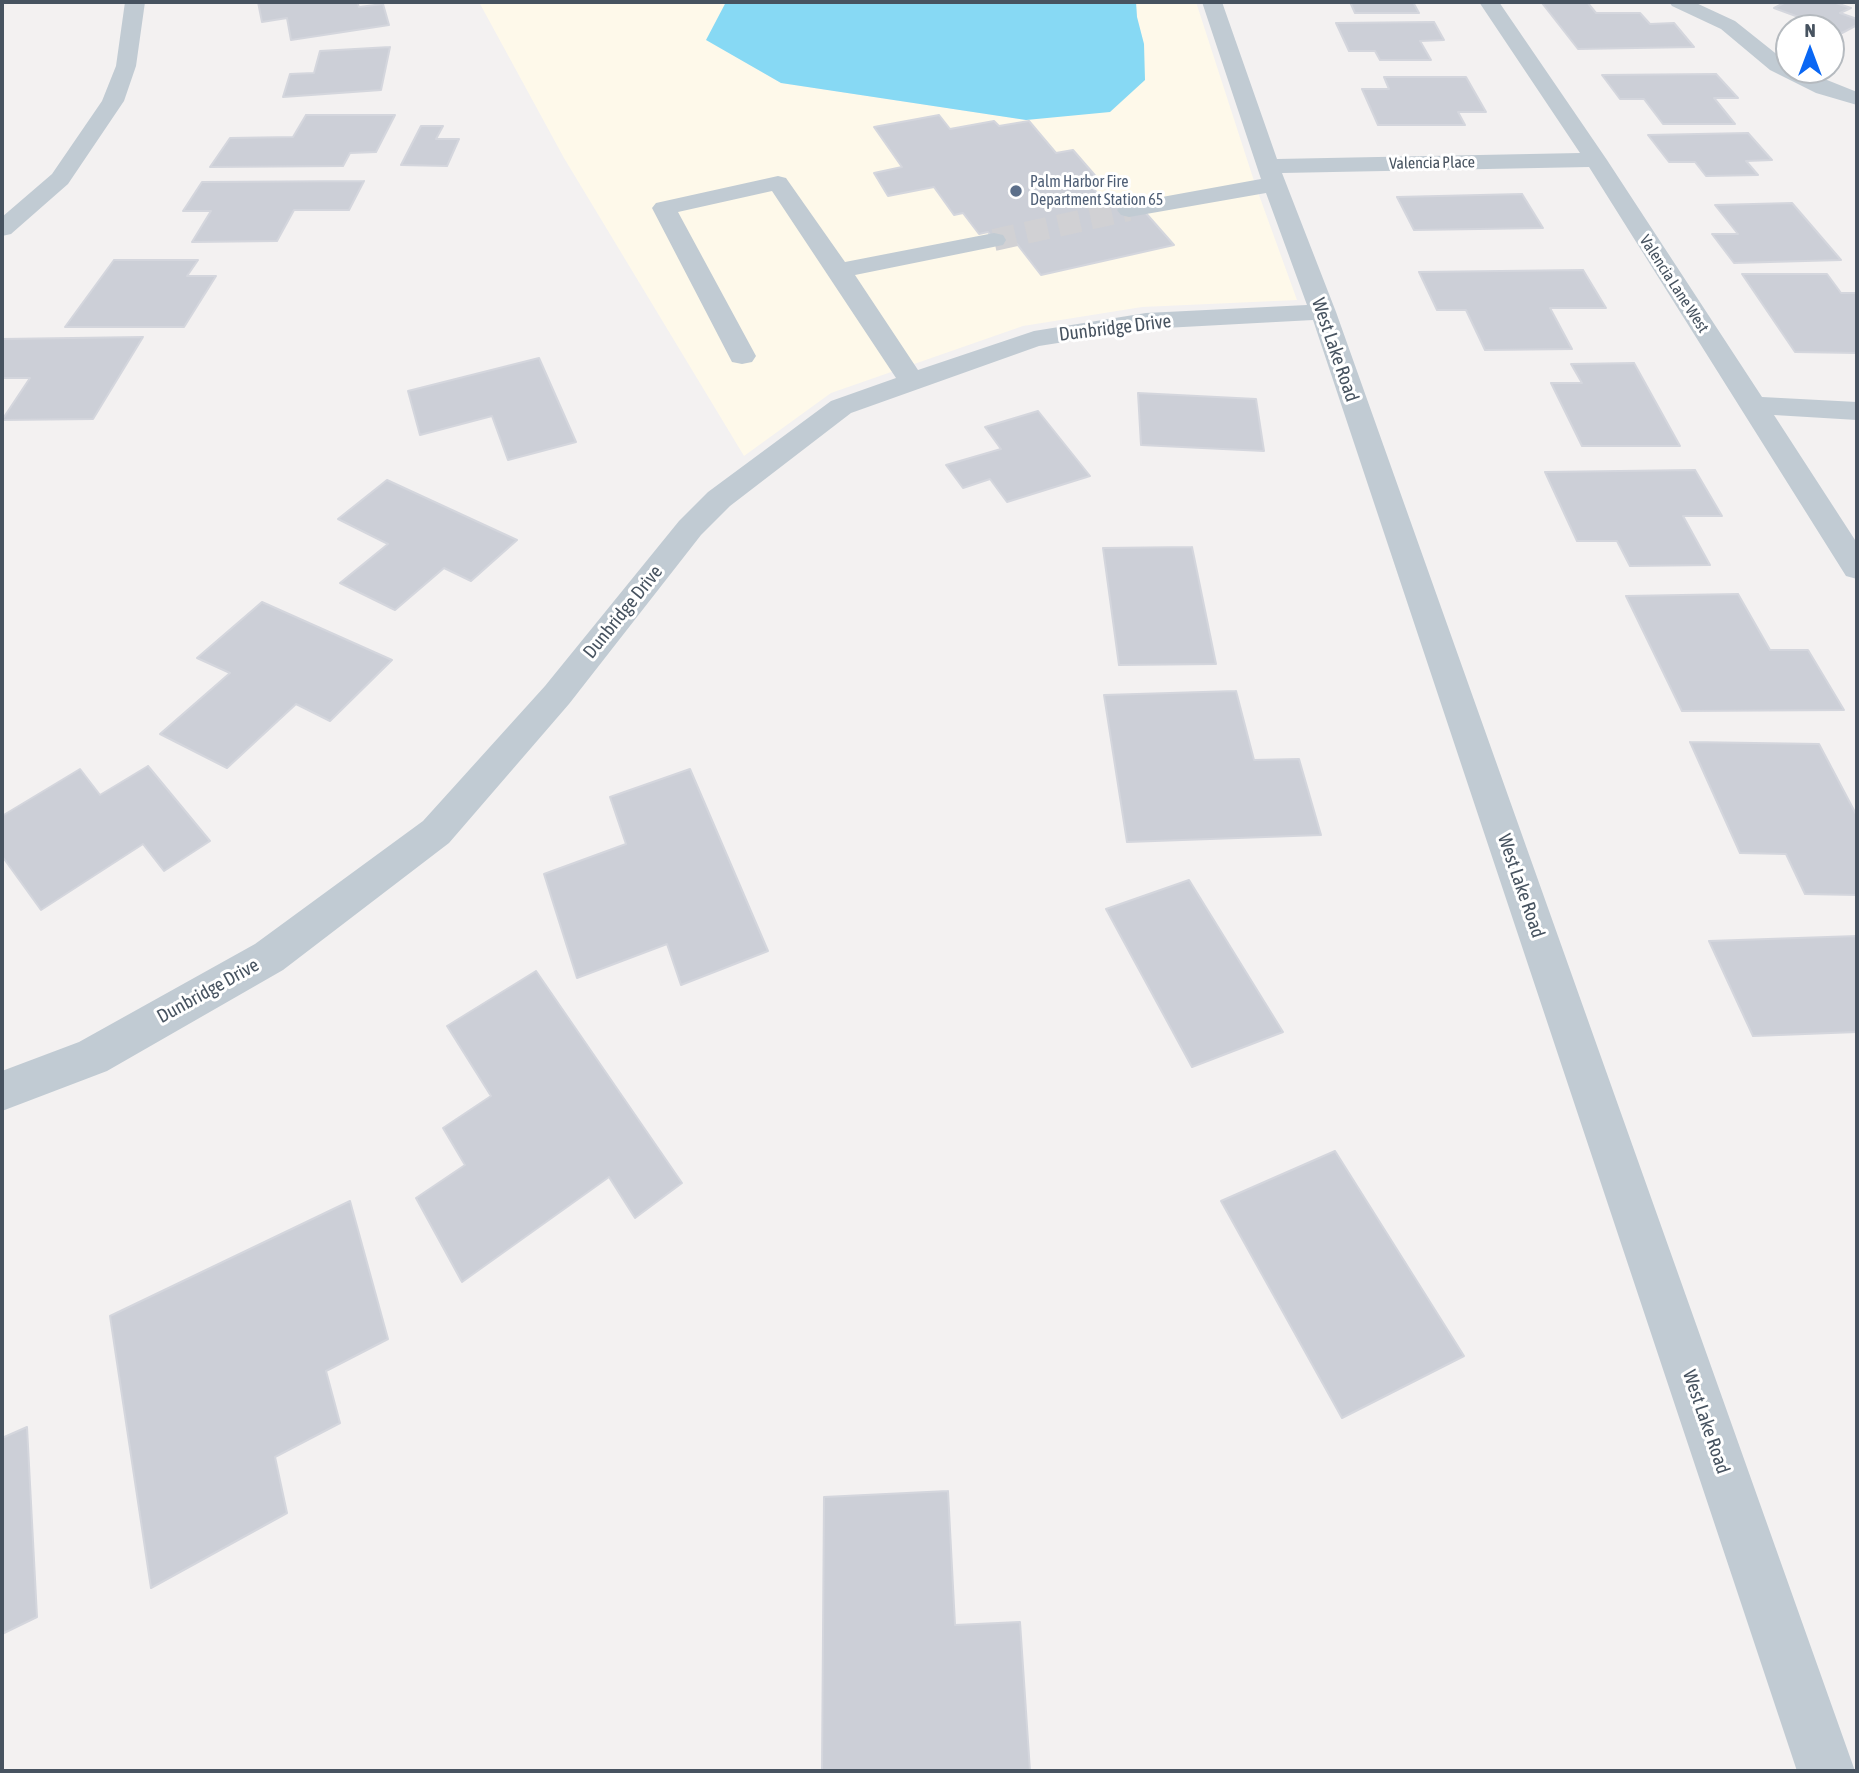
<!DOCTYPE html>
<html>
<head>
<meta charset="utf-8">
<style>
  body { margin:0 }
  #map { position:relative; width:1859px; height:1773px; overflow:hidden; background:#f3f1f1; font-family:"Asap Condensed",sans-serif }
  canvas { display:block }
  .frame { position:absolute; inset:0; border:4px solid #475360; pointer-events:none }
  .north { position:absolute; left:1775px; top:14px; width:70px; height:70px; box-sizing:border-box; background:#fff; border:2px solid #b5babf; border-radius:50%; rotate:0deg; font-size:19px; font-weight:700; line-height:28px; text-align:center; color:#475360 }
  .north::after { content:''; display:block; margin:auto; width:24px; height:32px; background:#0a67f4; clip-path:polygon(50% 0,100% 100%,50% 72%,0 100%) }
</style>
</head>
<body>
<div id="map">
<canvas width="1859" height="1773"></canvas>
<div class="frame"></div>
<div class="north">N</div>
</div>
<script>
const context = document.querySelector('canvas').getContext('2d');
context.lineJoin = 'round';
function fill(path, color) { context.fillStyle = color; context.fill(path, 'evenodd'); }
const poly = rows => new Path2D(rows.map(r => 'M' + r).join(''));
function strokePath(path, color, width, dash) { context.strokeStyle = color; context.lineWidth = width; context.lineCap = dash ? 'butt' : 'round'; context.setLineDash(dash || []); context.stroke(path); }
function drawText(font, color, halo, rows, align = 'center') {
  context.font = font + ' "Asap Condensed",sans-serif'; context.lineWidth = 6; context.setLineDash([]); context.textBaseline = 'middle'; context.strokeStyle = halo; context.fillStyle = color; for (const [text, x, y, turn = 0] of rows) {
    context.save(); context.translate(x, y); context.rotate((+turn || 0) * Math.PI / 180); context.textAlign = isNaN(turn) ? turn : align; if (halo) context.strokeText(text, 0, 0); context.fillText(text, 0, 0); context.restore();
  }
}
fill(poly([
  [479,2,726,2,707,40,781,83,1026,120,1144,44,1137,17,1136,2,1196,2,1255,184,1297,300,1142,307,1023,326,831,393,744,456,564,158]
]), '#fef9ea');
fill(poly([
  [726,2,1136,2,1137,17,1144,44,1145,80,1110,112,1026,120,781,83,706,40]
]), '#87d9f4');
const building = poly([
  [258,2,357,2,359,7,383,4,389,25,291,40,287,18,262,22,258,2],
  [1350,2,1413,2,1419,13,1355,13,1350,2],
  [1587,2,1596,13,1640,13,1650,24,1674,23,1694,47,1578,49,1542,3,1587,2],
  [1786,2,1833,2,1851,8,1840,13,1857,19,1857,25,1842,33,1774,8,1786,2],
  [1434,22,1444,40,1420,41,1431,60,1380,60,1375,51,1349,51,1336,23,1434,22],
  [390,47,381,90,283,97,290,74,314,73,320,51,390,47],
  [1716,74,1738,98,1714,98,1735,124,1663,124,1644,99,1620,99,1602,75,1716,74],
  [1384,77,1466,77,1486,112,1458,112,1465,125,1378,125,1362,89,1389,89,1384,77],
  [306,115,395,115,376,152,350,153,343,166,210,167,230,138,293,137,306,115],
  [939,115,950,129,994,121,999,126,1029,121,1056,153,1073,150,1099,180,1087,182,1104,200,1117,197,1131,213,1144,211,1174,245,1041,275,1017,244,1000,247,988,232,979,234,963,213,954,215,934,187,888,196,874,173,902,167,874,127,939,115],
  [421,126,443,126,436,139,459,139,447,166,401,165,421,126],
  [1748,133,1772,160,1746,161,1758,175,1706,176,1695,162,1669,162,1648,135,1748,133],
  [364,181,349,210,294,210,277,241,192,242,211,211,183,211,202,182,364,181],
  [1522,194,1543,228,1414,230,1397,197,1522,194],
  [1792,203,1841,260,1734,263,1712,234,1738,234,1715,205,1792,203],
  [114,260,198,260,187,276,216,276,184,327,65,327,114,260],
  [1583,270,1606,308,1550,308,1572,349,1485,350,1466,310,1437,310,1419,272,1583,270],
  [1742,274,1827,274,1841,293,1857,293,1857,353,1795,352,1742,274],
  [143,337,93,419,2,420,30,378,2,378,2,339,143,337],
  [539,358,576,442,508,460,492,416,420,435,408,391,539,358],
  [1634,363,1680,446,1582,446,1551,383,1582,383,1571,364,1634,363],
  [1138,393,1256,399,1264,451,1141,445,1138,393],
  [1038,411,1090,476,1007,502,990,479,963,488,946,465,1001,449,985,427,1038,411],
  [1695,470,1722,516,1683,516,1710,565,1630,566,1617,541,1577,541,1545,472,1695,470],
  [387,480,517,540,471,581,444,568,395,610,340,583,388,544,338,519,387,480],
  [1192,547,1216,664,1119,665,1103,548,1192,547],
  [1738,594,1770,650,1808,650,1844,710,1682,711,1626,596,1738,594],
  [262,602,392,660,330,721,296,704,227,768,160,734,230,673,197,658,262,602],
  [1236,691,1254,760,1299,759,1321,835,1127,842,1104,695,1236,691],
  [1690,742,1819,744,1857,816,1857,895,1805,894,1786,854,1740,853,1690,742],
  [148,766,210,841,164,871,143,844,41,910,2,856,2,816,80,769,100,795,148,766],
  [690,769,768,951,681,985,667,944,577,978,544,874,626,844,610,797,690,769],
  [1189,880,1283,1032,1192,1067,1106,909,1189,880],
  [1857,936,1857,1032,1753,1036,1709,941,1857,936],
  [536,971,682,1183,635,1218,609,1177,462,1282,416,1198,465,1165,443,1128,491,1096,447,1026,536,971],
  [1335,1151,1464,1356,1342,1418,1221,1201,1335,1151],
  [350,1201,388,1339,326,1371,340,1423,275,1457,287,1513,151,1588,110,1316,350,1201],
  [27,1427,37,1617,2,1634,2,1438,27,1427],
  [948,1491,955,1625,1020,1622,1030,1771,822,1771,824,1497,948,1491]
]);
fill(building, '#cccfd7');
strokePath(building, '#d4d6dd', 2);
strokePath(poly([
  [994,240,1129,210]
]), '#d1d1d4', 22, [22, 11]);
fill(poly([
  [125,2,145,2,136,66,124,101,68,184,11,234,2,236,2,217,52,174,102,101,116,66,125,2],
  [1202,2,1222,2,1277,159,1580,153,1479,2,1499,2,1607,160,1762,397,1857,402,1857,420,1774,415,1857,543,1857,579,1846,576,1589,167,1282,173,1336,312,1855,1771,1797,1771,1313,320,1146,329,1039,346,851,413,730,506,701,535,569,704,449,843,283,970,107,1071,2,1111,2,1071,79,1042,255,944,423,821,545,686,679,521,708,492,831,401,896,378,772,191,678,212,756,356,752,362,742,364,732,362,652,208,656,203,778,176,786,178,845,262,994,233,1003,235,1006,240,1003,245,855,275,918,370,1034,331,1146,313,1307,305,1266,193,1129,217,1121,215,1117,210,1121,205,1129,203,1261,179,1202,2],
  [1669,2,1694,2,1735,21,1789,64,1789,70,1802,70,1857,92,1857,105,1816,93,1770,70,1721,29,1672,6,1669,2]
]), '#c1cbd3');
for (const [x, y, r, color] of [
  [1016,191,7,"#5c6f8a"]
]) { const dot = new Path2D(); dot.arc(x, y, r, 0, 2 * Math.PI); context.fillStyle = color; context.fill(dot); strokePath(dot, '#fff', 2.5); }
drawText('16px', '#475360', '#fff', [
  ["Valencia Place",1432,163,-1],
  ["Valencia Lane West",1674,284,57]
]);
drawText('16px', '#4e5e75', '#fff', [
  ["Palm Harbor Fire",1030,182],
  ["Department Station 65",1030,200]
], 'left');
drawText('19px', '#475360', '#fff', [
  ["Dunbridge Drive",1115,328,-7],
  ["West Lake Road",1335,350,71],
  ["Dunbridge Drive",623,612,-51],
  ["West Lake Road",1521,886,71],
  ["Dunbridge Drive",208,991,-29],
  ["West Lake Road",1706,1422,71]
]);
</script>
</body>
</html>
